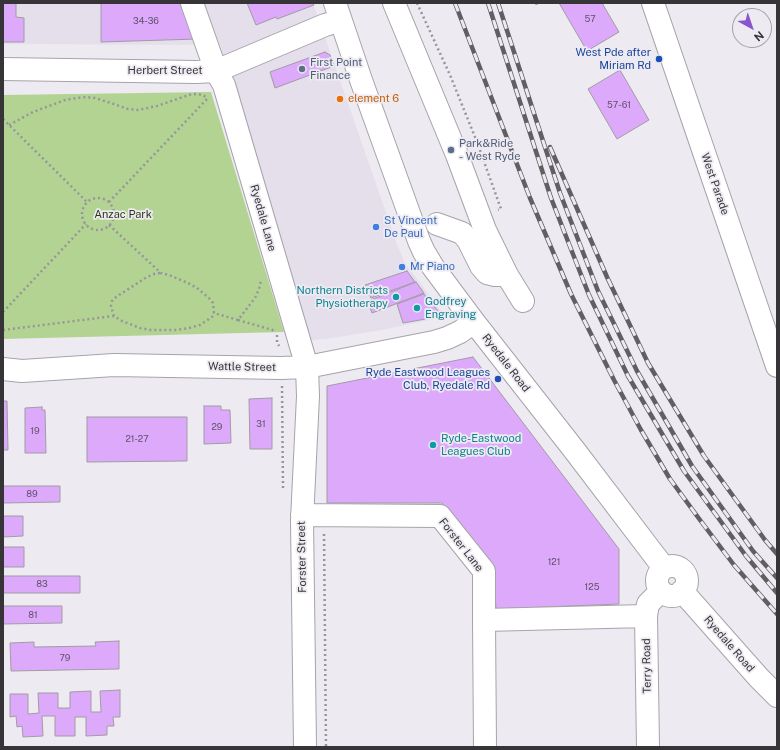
<!DOCTYPE html>
<html>
<head>
<meta charset="utf-8">
<style>
  body { margin:0 }
  #map { position:relative; width:780px; height:750px; overflow:hidden; background:#eeeaf1; font-family:"Public Sans",sans-serif }
  canvas { display:block }
  .frame { position:absolute; inset:0; border:4px solid #363437; pointer-events:none }
  .north { position:absolute; left:732px; top:8px; width:40px; height:40px; box-sizing:border-box; background:#eeeaf1; border:1px solid #a4a1a7; border-radius:50%; rotate:140deg; font-size:11px; font-weight:700; line-height:16px; text-align:center; color:#363437 }
  .north::after { content:''; display:block; margin:auto; width:14px; height:18px; background:#8956ce; clip-path:polygon(50% 0,100% 100%,50% 72%,0 100%) }
</style>
</head>
<body>
<div id="map">
<canvas width="780" height="750"></canvas>
<div class="frame"></div>
<div class="north">N</div>
</div>
<script>
const context = document.querySelector('canvas').getContext('2d');
context.lineJoin = 'round';
function fill(path, color) { context.fillStyle = color; context.fill(path, 'evenodd'); }
const poly = rows => new Path2D(rows.map(r => 'M' + r).join(''));
function strokePath(path, color, width, dash) { context.strokeStyle = color; context.lineWidth = width; context.lineCap = dash ? 'butt' : 'round'; context.setLineDash(dash || []); context.stroke(path); }
function drawText(font, color, halo, rows, align = 'center') {
  context.font = font + ' "Public Sans",sans-serif'; context.lineWidth = 3.5; context.setLineDash([]); context.textBaseline = 'middle'; context.strokeStyle = halo; context.fillStyle = color; for (const [text, x, y, turn = 0] of rows) {
    context.save(); context.translate(x, y); context.rotate((+turn || 0) * Math.PI / 180); context.textAlign = isNaN(turn) ? turn : align; if (halo) context.strokeText(text, 0, 0); context.fillText(text, 0, 0); context.restore();
  }
}
fill(poly([
  [3,3,313,3,398,247,405,263,442,312,439,318,382,330,326,339,309,340,238,101,220,45,3,44]
]), '#e5deeb');
fill(poly([
  [211,92,284,332,3,339,3,95]
]), '#b3d393');
const building = poly([
  [3,3,16,3,16,17,24,18,24,42,3,42,3,3],
  [101,3,184,3,197,39,101,42,101,3],
  [247,3,313,3,314,5,277,19,276,17,256,25,247,3],
  [559,3,602,3,619,32,587,51,559,3],
  [325,52,330,55,334,66,275,88,270,72,325,52],
  [620,70,649,120,617,139,588,89,620,70],
  [407,271,415,282,371,298,365,285,407,271],
  [416,282,424,293,372,313,368,301,416,282],
  [424,294,439,312,437,317,403,323,397,304,424,294],
  [473,357,619,549,619,604,496,609,493,565,442,503,327,503,327,386,473,357],
  [272,398,272,449,250,449,249,399,272,398],
  [3,401,7,401,8,450,3,450,3,401],
  [204,406,221,406,221,410,230,410,231,443,204,444,204,406],
  [42,407,42,410,45,410,46,453,25,453,25,408,42,407],
  [87,417,187,417,187,461,87,462,87,417],
  [3,486,60,486,60,502,3,503,3,486],
  [3,516,23,516,23,536,3,537,3,516],
  [3,547,24,547,24,567,3,567,3,547],
  [3,576,80,576,80,593,3,593,3,576],
  [3,606,62,606,62,623,3,624,3,606],
  [119,641,119,669,11,671,10,643,34,642,34,647,96,646,95,642,119,641],
  [120,690,120,717,113,717,114,726,107,726,107,735,86,736,86,717,75,717,75,736,55,736,55,716,42,716,43,736,23,737,22,726,17,727,16,716,10,717,10,694,28,694,28,714,39,713,38,693,58,693,58,708,70,708,70,692,91,691,91,712,101,712,100,691,120,690]
]);
fill(building, '#dca9fb');
strokePath(building, '#a09ca2', 1);
const minor = poly([
  [192,3,216,71,224,85,307,367,308,396,302,520,305,747],
  [335,3,361,80,419,241,424,252,433,267,474,322,575,451,664,568],
  [394,3,457,155,485,230,507,275,523,301],
  [653,3,777,366],
  [3,69,196,72,216,71,325,25,332,23,341,21],
  [437,224,462,233,468,240,481,266,487,273,495,275,507,275],
  [3,369,22,371,114,365,281,368,307,367,434,342,447,338,460,332,474,322],
  [302,515,440,516,484,571,484,620,646,616],
  '657 581a15 15 0 1 1 30 0a15 15 0 1 1-30 0Z',
  [682,591,759,678,777,696],
  [484,620,485,747],
  [648,747,646,616,648,604,661,591]
]);
strokePath(minor, '#a7a3aa', 24);
strokePath(poly([
  [417,3,450,75,477,142,501,209,498,210],
  [536,3,537,5],
  [3,119,87,202],
  [9,125,33,112,65,100,77,98,87,97,95,98,111,103,128,109,138,110,157,106,183,97,192,94,197,94,203,95,207,98],
  '82 214a16 16 0 1 1 32 0a16 16 0 1 1-32 0Z',
  [109,202,208,98],
  [109,225,161,273,169,275,188,283,197,288,209,298,213,303,214,313,238,320,255,298,259,289,261,281],
  [160,273,154,274,147,277,116,297,112,301,111,306,114,316,122,321,140,328,151,330,176,330,189,328,200,325,212,317,214,313],
  [3,312,86,224],
  [238,320,276,331],
  [3,330,114,316],
  [277,335,277,342,279,346],
  [282,386,283,489],
  [324,534,326,747]
]), '#98959a', 2.5, [2, 3]);
strokePath(minor, '#fff', 22);
const rail = poly([
  [455,3,530,198,571,294,614,380,641,430,670,479,700,520,734,565,777,614],
  [488,3,551,198,589,295,628,376,684,471,746,556,777,593],
  [498,3,560,193,598,291,637,371,692,466,753,551,777,578],
  [550,147,607,277,648,363,704,456,765,540,777,554]
]);
strokePath(rail, '#625f63', 4.5);
strokePath(rail, '#eeeaf1', 3, [9]);
for (const [x, y, r, color] of [
  [659,59,4,"#1a4fb4"],
  [302,69,4,"#5c6f8a"],
  [340,99,4,"#e8710a"],
  [451,150,4,"#5c6f8a"],
  [376,227,4,"#3f7fe0"],
  [402,267,4,"#3f7fe0"],
  [396,297,4,"#0f9aa8"],
  [417,308,4,"#0f9aa8"],
  [498,379,4,"#1a4fb4"],
  [433,445,4,"#0f9aa8"]
]) { const dot = new Path2D(); dot.arc(x, y, r, 0, 2 * Math.PI); context.fillStyle = color; context.fill(dot); strokePath(dot, '#eeeaf1', 1.5); }
drawText('9px', '#605168', null, [
  ["57",590,19],
  ["34-36",146,21],
  ["57-61",619,105],
  ["31",261,424],
  ["29",217,427],
  ["19",35,431],
  ["21-27",137,439],
  ["89",32,494],
  ["121",554,562],
  ["83",42,584],
  ["125",592,587],
  ["81",33,615],
  ["79",65,658]
]);
drawText('11px', '#164399', '#eeeaf1', [
  ["West Pde after",651,53],
  ["Miriam Rd",651,66],
  ["Ryde Eastwood Leagues",490,373],
  ["Club, Ryedale Rd",490,386]
], 'right');
drawText('11px', '#4e5e75', '#eeeaf1', [
  ["First Point",310,63],
  ["Finance",310,76],
  ["Park&Ride",459,144],
  ["- West Ryde",459,157]
], 'left');
drawText('11px', '#363437', '#eeeaf1', [
  ["Herbert Street",165,71],
  ["West Parade",715,184,71],
  ["Ryedale Lane",263,218,74],
  ["Ryedale Road",506,363,52],
  ["Wattle Street",242,367,1],
  ["Forster Lane",461,545,52],
  ["Forster Street",302,557,-91],
  ["Ryedale Road",729,644,49],
  ["Terry Road",647,666,-91]
]);
drawText('11px', '#c56008', '#eeeaf1', [
  ["element 6",348,99]
], 'left');
drawText('11px', '#293a16', '#eeeaf1', [
  ["Anzac Park",123,215]
]);
drawText('11px', '#366cbe', '#eeeaf1', [
  ["St Vincent",384,221],
  ["De Paul",384,234],
  ["Mr Piano",410,267]
], 'left');
drawText('11px', '#0d838f', '#eeeaf1', [
  ["Northern Districts",388,291,"right"],
  ["Physiotherapy",388,304,"right"],
  ["Godfrey",425,302],
  ["Engraving",425,315],
  ["Ryde-Eastwood",441,439],
  ["Leagues Club",441,452]
], 'left');
</script>
</body>
</html>
